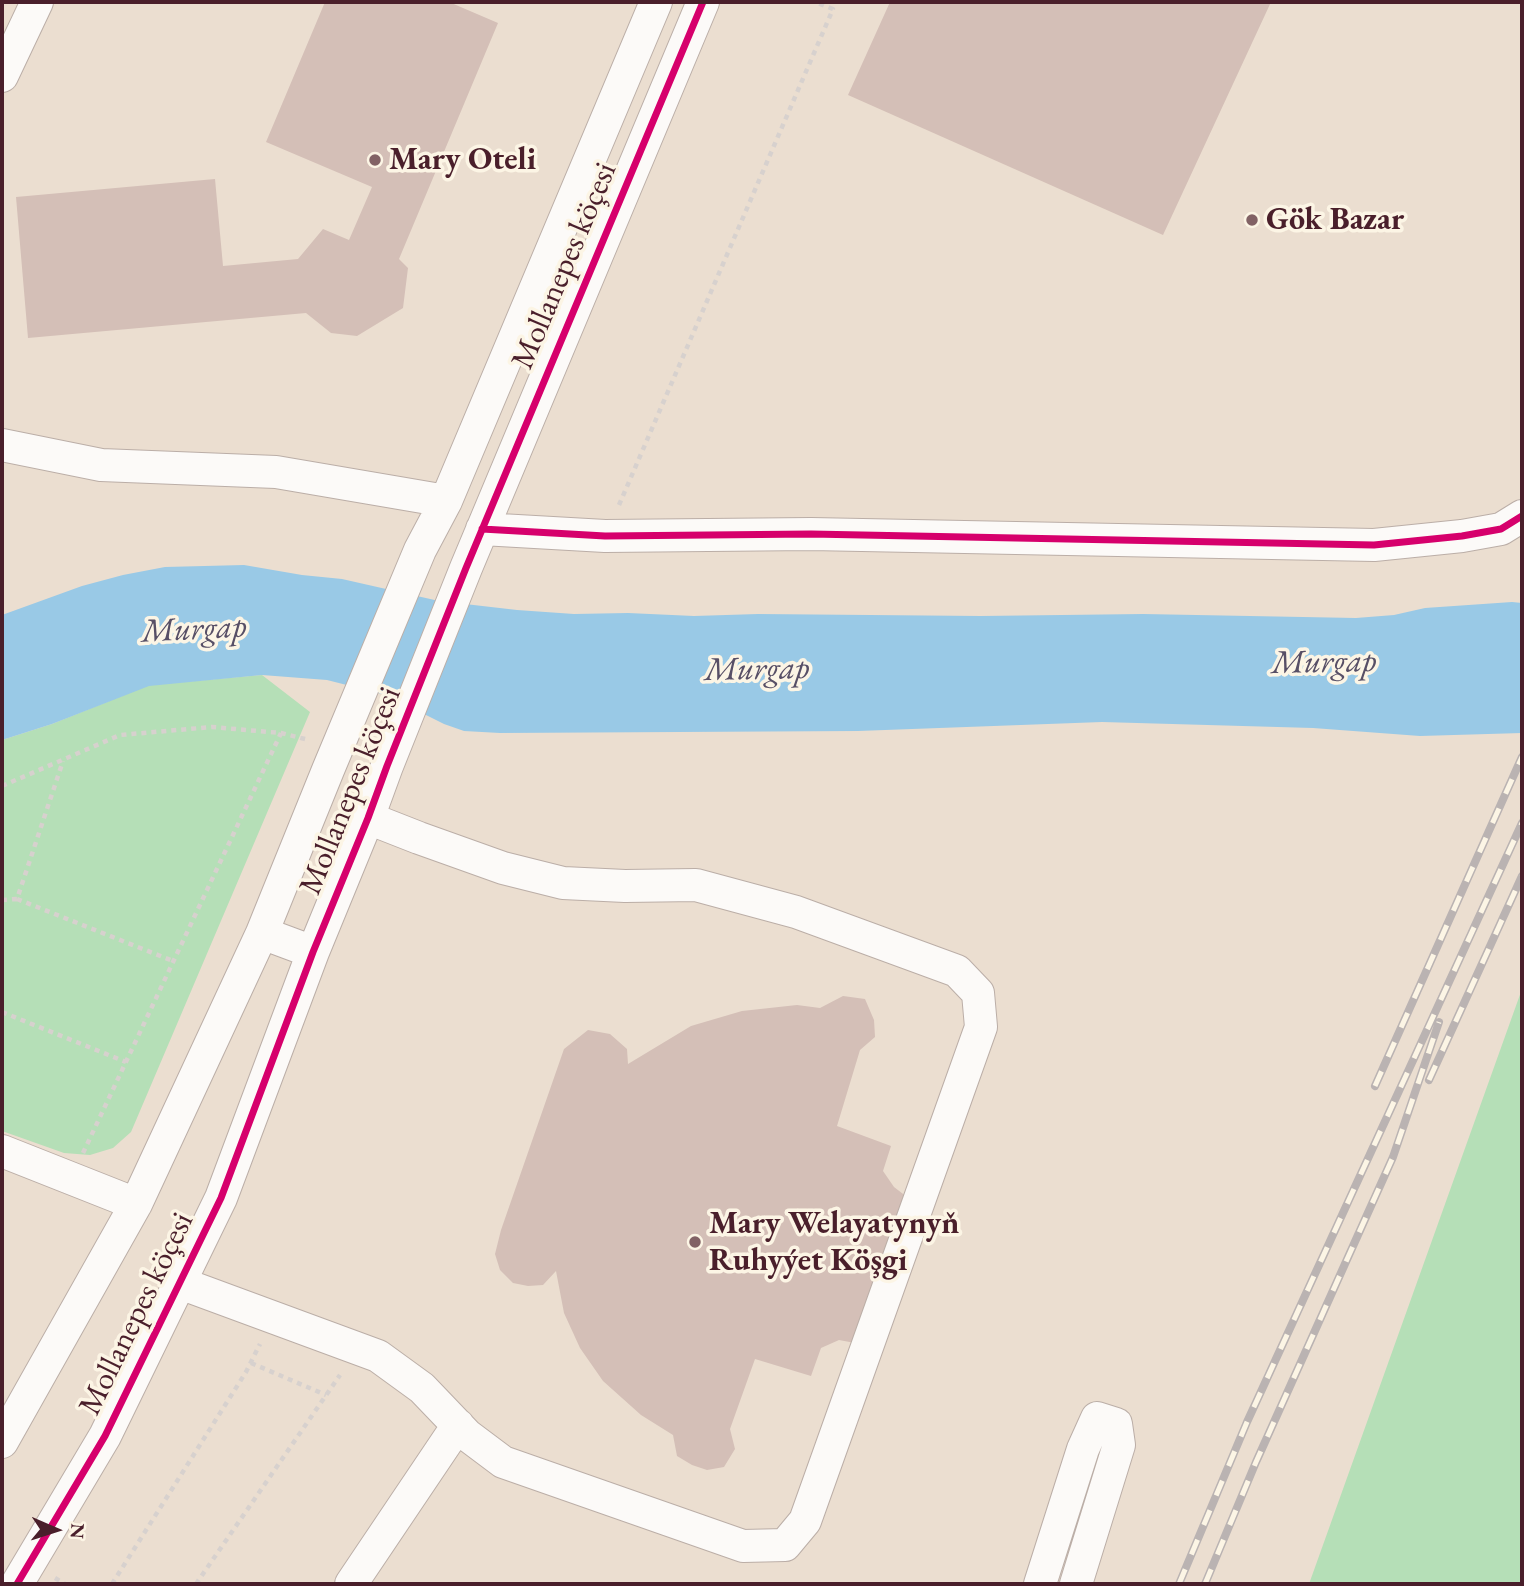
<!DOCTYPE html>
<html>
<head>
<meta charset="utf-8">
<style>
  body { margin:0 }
  #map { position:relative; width:1524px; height:1586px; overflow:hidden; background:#ebded0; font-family:"EB Garamond",serif }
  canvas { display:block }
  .frame { position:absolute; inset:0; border:4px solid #4a1f2b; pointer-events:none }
  .north { position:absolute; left:21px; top:1495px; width:70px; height:70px; -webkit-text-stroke:5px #fcf5e5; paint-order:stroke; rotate:93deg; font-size:19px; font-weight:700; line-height:28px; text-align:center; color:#4a1f2b }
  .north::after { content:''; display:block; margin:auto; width:24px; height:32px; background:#4a1f2b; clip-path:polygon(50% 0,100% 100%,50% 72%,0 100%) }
</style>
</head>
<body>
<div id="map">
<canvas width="1524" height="1586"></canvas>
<div class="frame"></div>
<div class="north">N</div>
</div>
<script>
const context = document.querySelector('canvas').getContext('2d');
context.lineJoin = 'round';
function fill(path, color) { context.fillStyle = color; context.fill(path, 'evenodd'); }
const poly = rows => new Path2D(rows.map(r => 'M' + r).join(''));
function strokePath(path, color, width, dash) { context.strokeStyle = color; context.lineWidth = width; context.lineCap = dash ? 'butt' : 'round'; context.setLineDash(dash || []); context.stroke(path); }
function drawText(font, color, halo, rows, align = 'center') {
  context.font = font + ' "EB Garamond",serif'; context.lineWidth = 7; context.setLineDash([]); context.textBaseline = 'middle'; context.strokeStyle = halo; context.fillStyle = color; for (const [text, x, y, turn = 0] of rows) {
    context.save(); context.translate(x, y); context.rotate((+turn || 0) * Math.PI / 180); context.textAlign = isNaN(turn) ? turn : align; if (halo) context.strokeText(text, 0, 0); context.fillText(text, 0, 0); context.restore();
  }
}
fill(poly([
  [262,675,310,712,131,1132,113,1148,90,1155,64,1153,2,1131,2,740,52,724,149,685],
  [1522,989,1522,1584,1309,1584]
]), '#b5dfb7');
fill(poly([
  [244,565,302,575,342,579,439,601,517,610,574,614,628,613,694,616,758,614,981,616,1143,614,1356,618,1394,615,1425,608,1512,602,1522,603,1522,733,1420,736,1313,728,1102,722,858,731,500,733,464,731,444,724,386,695,327,680,262,675,149,686,52,724,2,740,2,615,82,586,123,575,165,567]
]), '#99c9e6');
fill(poly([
  [325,2,449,2,498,23,399,259,408,268,403,308,357,336,331,333,306,313,28,338,16,197,215,179,223,266,298,259,323,229,349,240,372,187,266,142],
  [890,2,1271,2,1163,235,848,95],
  [843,996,865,999,874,1020,875,1037,860,1050,837,1126,891,1146,883,1171,894,1187,907,1197,855,1343,839,1340,821,1348,811,1376,755,1359,730,1429,735,1449,724,1467,707,1470,692,1465,677,1456,673,1435,641,1415,603,1381,580,1348,564,1313,556,1271,543,1285,528,1286,513,1283,500,1270,495,1254,501,1230,564,1049,588,1030,610,1034,627,1049,628,1064,691,1026,742,1011,797,1005,820,1008]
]), '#d4bfb7');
const minor = poly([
  [2,76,37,2],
  [2,445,101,465,276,472,446,501],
  [482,529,605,536,811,534,1374,545,1462,536,1501,529,1522,516],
  [262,933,313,952],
  [2,1151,136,1204],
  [180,1283,378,1356,422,1388,467,1435,503,1462,743,1546,785,1545,805,1521,981,1027,978,993,957,971,796,912,696,885,625,886,563,883,503,868,419,838,368,818],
  [2,1442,136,1204,262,933,328,770,420,550,446,501,656,2],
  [17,1584,105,1436,221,1198,313,952,368,818,387,766,466,568,703,2],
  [351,1584,458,1425],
  [1040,1584,1083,1449,1097,1418,1116,1424,1119,1445,1076,1584]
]);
strokePath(minor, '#bbaea7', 34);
strokePath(poly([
  [619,505,833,9,815,2],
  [2,786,120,735,212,727,281,733,309,740],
  [17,899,173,961],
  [2,900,17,899,63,761],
  [2,1012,126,1062],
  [83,1153,281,733],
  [251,1363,326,1395],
  [55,1578,65,1584],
  [112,1584,246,1372,260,1344],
  [196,1584,340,1375]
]), '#d7d1ce', 4.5, [5, 5]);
strokePath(minor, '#fcfaf8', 32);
const rail = poly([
  [1429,1080,1522,876],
  [1375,1086,1522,757],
  [1179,1584,1247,1422,1522,823],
  [1205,1584,1256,1462,1393,1157,1439,1022]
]);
strokePath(rail, '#bab3b2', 8);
strokePath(rail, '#fcf5e5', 5, [16]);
strokePath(poly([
  [482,529,605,536,811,534,1374,545,1462,536,1501,529,1522,516],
  [17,1584,105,1436,221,1198,313,952,368,818,387,766,466,568,703,2]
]), '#d6006c', 7);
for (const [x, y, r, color] of [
  [375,160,7,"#826265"],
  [1252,220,7,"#826265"],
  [695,1242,7,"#826265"]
]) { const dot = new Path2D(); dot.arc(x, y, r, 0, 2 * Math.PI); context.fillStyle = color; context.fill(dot); strokePath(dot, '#fcf5e5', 2.5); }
drawText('bold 32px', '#4a1f2b', '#fcf5e5', [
  ["Mary Oteli",389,160],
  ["Gök Bazar",1266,220],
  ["Mary Welayatynyň",709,1224],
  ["Ruhyýet Köşgi",709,1261]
], 'left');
drawText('32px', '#4a1f2b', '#fcf5e5', [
  ["Mollanepes köçesi",565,266,-67],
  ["Mollanepes köçesi",351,791,-68],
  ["Mollanepes köçesi",137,1314,-64]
]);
drawText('italic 33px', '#574f66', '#fcf5e5', [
  ["Murgap",194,630,-3],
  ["Murgap",1324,663,-1],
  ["Murgap",757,670,-1]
]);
</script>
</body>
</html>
